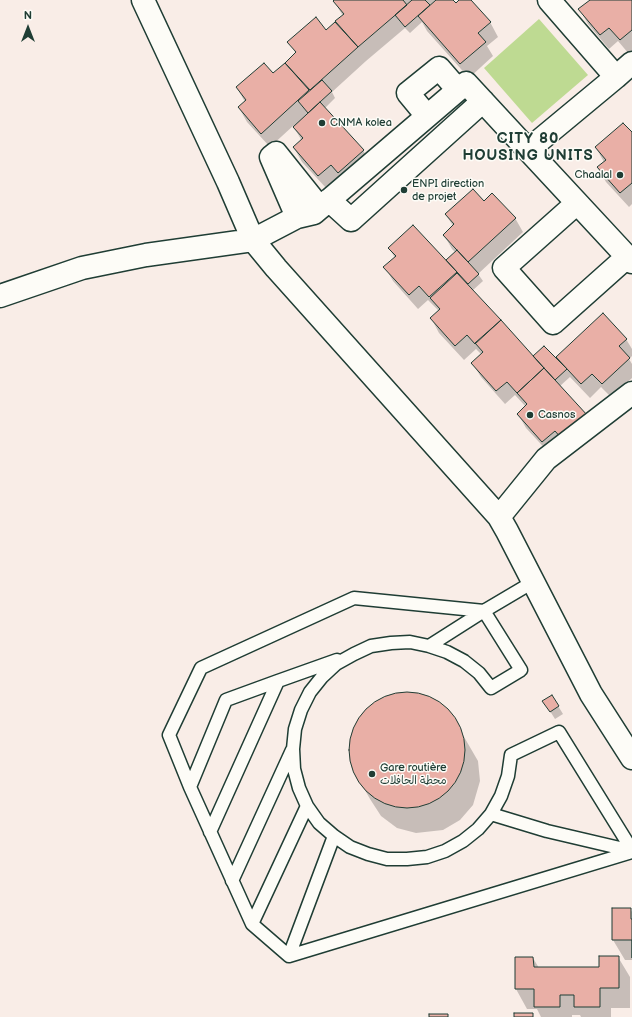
<!DOCTYPE html>
<html>
<head>
<meta charset="utf-8">
<style>
  body { margin:0 }
  #map { position:relative; width:632px; height:1017px; overflow:hidden; background:#f9ede7; font-family:"Balsamiq Sans",sans-serif }
  canvas { display:block }
  .north { position:absolute; left:8px; top:8px; width:40px; height:40px; -webkit-text-stroke:3px #fdfcf7; paint-order:stroke; rotate:0deg; font-size:11px; font-weight:700; line-height:16px; text-align:center; color:#1f3d34 }
  .north::after { content:''; display:block; margin:auto; width:14px; height:18px; background:#1f3d34; clip-path:polygon(50% 0,100% 100%,50% 72%,0 100%) }
</style>
</head>
<body>
<div id="map">
<canvas width="632" height="1017"></canvas>
<div class="north">N</div>
</div>
<script>
const context = document.querySelector('canvas').getContext('2d');
context.lineJoin = 'round';
function fill(path, color) { context.fillStyle = color; context.fill(path, 'evenodd'); }
const poly = rows => new Path2D(rows.map(r => 'M' + r).join(''));
function strokePath(path, color, width, dash) { context.strokeStyle = color; context.lineWidth = width; context.lineCap = dash ? 'butt' : 'round'; context.setLineDash(dash || []); context.stroke(path); }
function drawText(font, color, halo, rows, align = 'center') {
  context.font = font + ' "Balsamiq Sans","Playpen Sans Arabic",sans-serif'; context.lineWidth = 3; context.setLineDash([]); context.textBaseline = 'middle'; context.strokeStyle = halo; context.fillStyle = color; for (const [text, x, y, turn = 0] of rows) {
    context.save(); context.translate(x, y); context.rotate((+turn || 0) * Math.PI / 180); context.textAlign = isNaN(turn) ? turn : align; if (halo) context.strokeText(text, 0, 0); context.fillText(text, 0, 0); context.restore();
  }
}
fill(poly([
  [539,19,588,75,532,123,484,68]
]), '#beda92');
fill(poly([
  [336,0,452,0,455,4,460,0,470,0,490,22,498,37,487,46,493,56,469,78,427,31,422,22,410,33,405,28,366,61,332,92,335,98,325,108,363,150,371,165,327,189,302,162,294,148,302,141,293,126,270,147,247,122,239,108,245,102,237,88,273,75,296,54,289,42,326,31,343,16,334,1],
  [591,0,632,0,632,51,629,54,618,41,609,49,588,24,580,10],
  [632,134,632,204,629,207,606,182,598,168,604,162,596,148],
  [484,202,515,218,523,232,478,274,483,281,472,291,536,360,559,361,557,357,626,339,632,349,632,356,629,359,632,364,632,378,611,397,601,387,590,398,570,377,560,386,587,416,551,455,526,428,518,414,526,407,515,395,505,404,481,377,472,363,481,354,476,349,464,360,439,333,431,318,439,311,428,300,418,309,393,281,385,267,395,258,389,248,450,265,447,260,456,253,452,249,444,235,453,226,446,215],
  [413,693,433,699,449,711,478,761,480,781,473,805,460,820,443,830,416,833,397,828,381,816,370,799,355,773,350,754,351,740,358,721,371,706,393,695],
  [552,696,563,714,555,719,548,708],
  [613,909,630,909,632,912,632,960,625,960,613,940],
  [618,957,630,977,630,1008,611,1008,611,1017,581,1017,580,1015,572,1015,572,1017,541,1017,537,1009,527,1009,516,989,533,958,539,968,600,968]
]), '#0003');
const building = poly([
  [334,0,403,0,407,5,358,47,335,21,344,14,333,1,334,0],
  [412,0,425,0,430,5,405,27,395,15,412,0],
  [436,0,453,0,456,3,459,0,471,0,491,22,478,33,486,42,460,64,418,16,436,0],
  [590,0,632,0,632,30,620,40,609,28,600,35,578,9,590,0],
  [316,17,326,30,335,22,358,47,310,90,285,63,296,52,287,42,316,17],
  [264,63,273,73,285,63,309,90,261,134,238,107,246,100,236,87,264,63],
  [322,80,332,91,308,113,298,101,322,80],
  [320,102,364,150,338,173,331,165,318,176,293,147,303,138,293,127,320,102],
  [623,123,632,132,632,183,620,193,597,167,606,160,595,147,623,123],
  [473,189,484,201,492,193,516,218,468,262,443,235,454,224,445,214,473,189],
  [413,225,457,272,429,297,419,286,409,295,383,267,396,256,388,248,413,225],
  [457,250,479,274,468,284,446,260,457,250],
  [457,273,501,320,475,344,467,335,455,346,430,318,440,309,430,298,457,273],
  [603,313,627,339,619,346,630,358,602,384,592,374,581,384,556,357,603,313],
  [501,320,544,368,517,393,507,382,496,391,471,363,483,352,475,343,501,320],
  [544,346,567,369,555,380,533,356,544,346],
  [544,368,588,416,562,439,555,431,542,442,517,414,527,404,517,393,544,368],
  '349 750a58 58 0 1 1 116 0a58 58 0 1 1-116 0Z',
  [552,695,559,706,550,712,542,701,552,695],
  [612,908,631,908,631,919,632,919,632,958,632,940,612,940,612,908],
  [599,956,619,956,619,988,600,988,600,1007,574,1007,574,995,560,995,560,1007,534,1007,534,989,515,989,515,957,533,957,534,967,599,967,599,956],
  [514,1013,533,1013,533,1017,514,1017,514,1013],
  [429,1014,448,1014,448,1017,429,1017,429,1014]
]);
fill(building, '#e9afa6');
strokePath(building, '#1f3d34', 1);
const lane = poly([
  [533,582,484,611,354,598,201,668,169,735,190,787,252,924,289,956,632,852],
  [429,646,484,611,521,670,491,688,479,673,464,661,447,652,429,646,410,642,391,643,371,646,354,654,336,664,322,677,310,692,301,710,295,729,293,749,294,769,299,788,307,806,319,823,334,836,350,847,368,854,387,859,407,859,427,857,445,851,463,841,478,829,491,814,501,796,508,776,511,755,559,732,632,850],
  [190,787,226,700,278,681],
  [491,814,547,831,632,851],
  [210,832,278,681,337,660],
  [232,881,292,750],
  [252,924,307,806],
  [289,956,334,836]
]);
const street = poly([
  [143,0,228,182,253,240,276,268,499,517,507,531,591,694,632,758],
  [549,0,616,77],
  [427,116,408,93,439,68,458,90],
  [528,150,616,77,632,63],
  [329,200,351,220,483,101],
  [577,203,504,268,553,323,627,257],
  [297,217,271,157,276,153,320,208],
  [0,296,82,268,146,255,253,240,297,217,314,213,466,83,528,150,632,262],
  [499,517,546,459,632,393]
]);
strokePath(lane, '#1f3d34', 15);
strokePath(street, '#1f3d34', 25);
strokePath(lane, '#fdfcf7', 12);
strokePath(street, '#fdfcf7', 22);
for (const [x, y, r, color] of [
  [322,123,4,"#1f3d34"],
  [620,175,4,"#1f3d34"],
  [404,190,4,"#1f3d34"],
  [530,415,4,"#1f3d34"],
  [372,774,4,"#1f3d34"]
]) { const dot = new Path2D(); dot.arc(x, y, r, 0, 2 * Math.PI); context.fillStyle = color; context.fill(dot); strokePath(dot, '#fdfcf7', 1.5); }
drawText('11px', '#1f3d34', '#fdfcf7', [
  ["CNMA kolea",330,123],
  ["Chaalal",612,175,"right"],
  ["ENPI direction",412,184],
  ["de projet",412,197],
  ["Casnos",538,415],
  ["Gare routière",380,768],
  ["محطة الحافلات",380,781]
], 'left');
context.letterSpacing = '1px';
drawText('bold 15px', '#1f3d34', '#fdfcf7', [
  ["CITY 80",528,139],
  ["HOUSING UNITS",528,156]
]);
context.letterSpacing = '0px';
</script>
</body>
</html>
